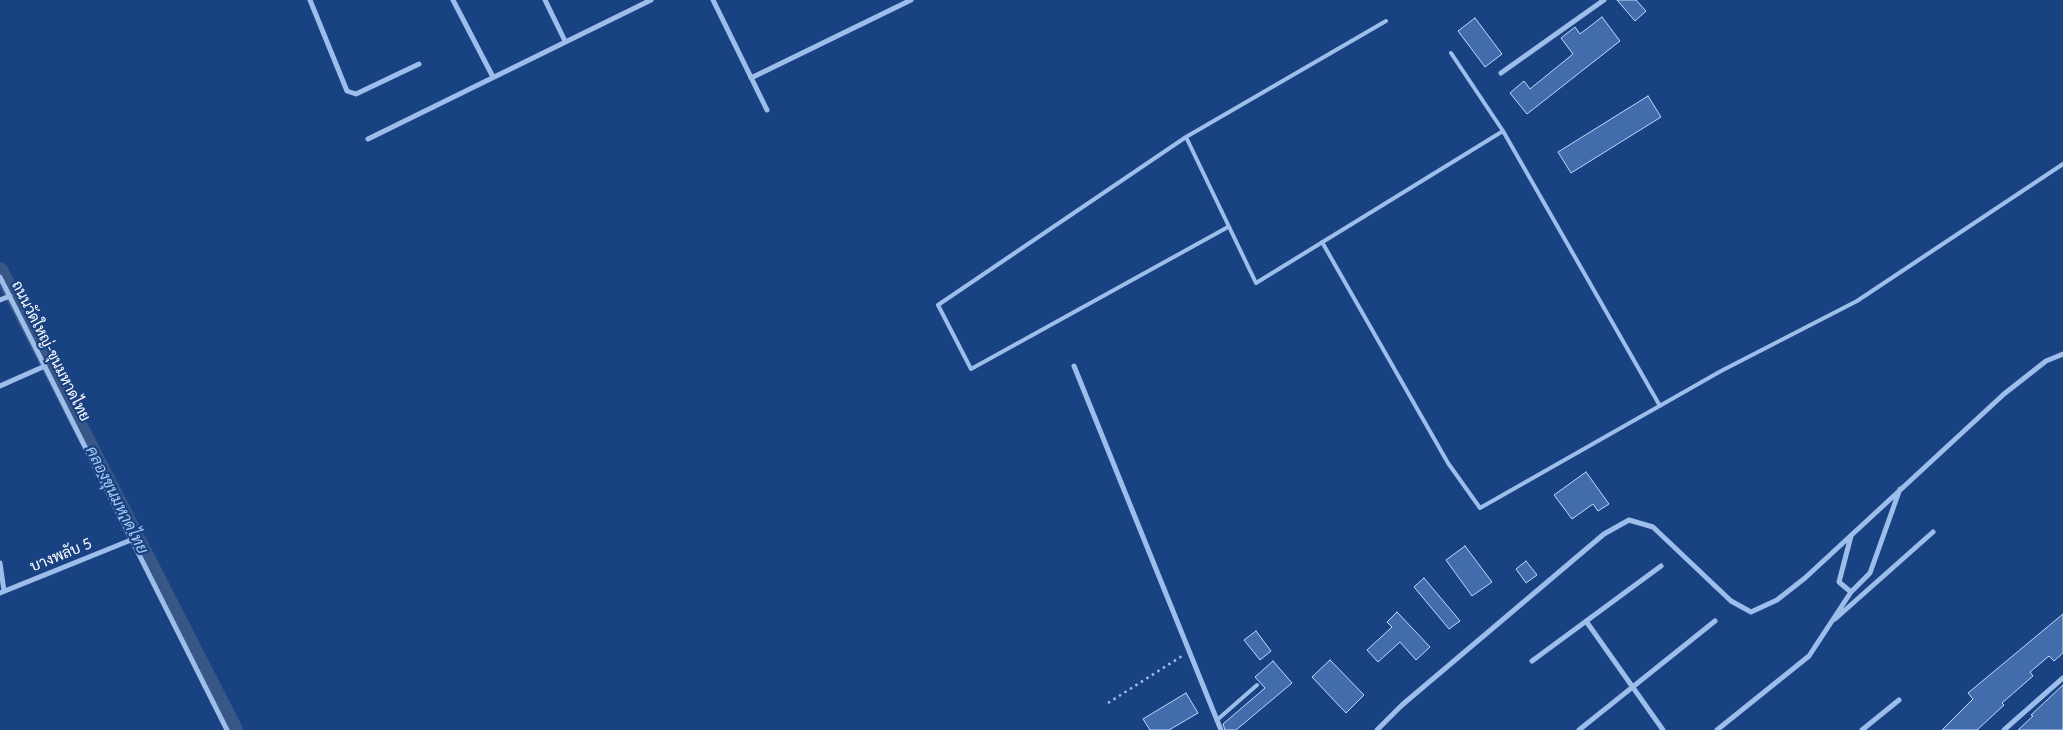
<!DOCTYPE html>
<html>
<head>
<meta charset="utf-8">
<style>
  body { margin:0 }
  canvas { display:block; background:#194282 }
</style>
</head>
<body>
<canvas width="2063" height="730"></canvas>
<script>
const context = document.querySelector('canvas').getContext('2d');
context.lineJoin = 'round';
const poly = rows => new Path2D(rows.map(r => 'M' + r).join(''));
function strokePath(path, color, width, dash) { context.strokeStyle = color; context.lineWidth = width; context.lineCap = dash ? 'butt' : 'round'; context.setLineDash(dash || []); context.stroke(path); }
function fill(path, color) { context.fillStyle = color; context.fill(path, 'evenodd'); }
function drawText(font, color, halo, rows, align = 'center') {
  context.font = font + ' Lato,Sarabun,sans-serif'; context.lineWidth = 4.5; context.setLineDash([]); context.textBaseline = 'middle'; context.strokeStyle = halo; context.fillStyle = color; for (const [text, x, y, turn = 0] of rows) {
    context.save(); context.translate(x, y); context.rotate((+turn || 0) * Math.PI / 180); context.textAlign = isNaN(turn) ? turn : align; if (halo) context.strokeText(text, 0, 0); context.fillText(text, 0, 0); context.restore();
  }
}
strokePath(poly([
  [0,270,235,730]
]), '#385786', 16);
const building = poly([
  [1617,0,1636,0,1646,11,1635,21,1617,0],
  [1602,17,1620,41,1527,114,1510,93,1524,81,1530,89,1573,54,1561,38,1575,27,1580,34,1602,17],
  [1475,18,1502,54,1485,67,1458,31,1475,18],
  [1648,96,1661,117,1571,173,1558,152,1648,96],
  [1586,472,1609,504,1598,511,1593,504,1572,519,1554,495,1586,472],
  [1465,546,1492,582,1472,596,1446,560,1465,546],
  [1526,561,1537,575,1526,583,1516,569,1526,561],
  [1424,578,1460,621,1449,629,1414,587,1424,578],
  [1397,612,1430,647,1416,660,1400,642,1378,662,1367,650,1392,627,1387,622,1397,612],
  [2063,614,2063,653,2054,661,2049,656,2030,672,2033,676,2002,703,2004,705,1977,730,1942,730,1973,699,1968,693,2063,614],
  [1256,631,1271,651,1260,660,1244,640,1256,631],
  [1330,660,1364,695,1346,713,1312,677,1330,660],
  [1273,661,1292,683,1236,730,1225,730,1223,724,1265,688,1255,677,1273,661],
  [2063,685,2063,730,2018,730,2033,716,2031,715,2063,685],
  [1186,693,1198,713,1169,730,1150,730,1143,719,1186,693]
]);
fill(building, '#426cab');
strokePath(building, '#c2d8f8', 1);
strokePath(poly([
  [1108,703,1182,656]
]), '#9dbdeb', 2.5, [2.5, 4]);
strokePath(poly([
  [1451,53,1503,131,1660,406],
  [1186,137,1256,283,1503,131],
  [1228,227,971,369,938,305,1186,137,1386,21],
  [1322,242,1448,463,1480,508,1721,371,1857,301,2063,164],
  [1217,720,1257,685]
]), '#9dbdeb', 4);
strokePath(poly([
  [310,0,347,91,356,94,419,64],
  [453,0,493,77],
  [545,0,565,41],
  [713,0,767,110],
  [1501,73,1604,0],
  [751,78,911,0],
  [368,139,651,0],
  [0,277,227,730],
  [0,300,10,296],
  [1074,366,1221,730],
  [0,386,45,366],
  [1851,536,1839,582,1851,592,1870,573,1900,489],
  [0,563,4,591],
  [0,593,131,540],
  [1835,619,1933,532],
  [1586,621,1663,730],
  [1532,661,1661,566],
  [1377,730,1402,705,1604,534,1629,520,1653,527,1731,601,1751,612,1777,600,1805,578,2004,394,2046,361,2063,354],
  [1579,730,1715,621],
  [1717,730,1809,656,1851,592],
  [1862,730,1899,700],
  [2004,730,2063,678]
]), '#9dbdeb', 5);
drawText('15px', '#fff', '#194282', [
  ["ถนนวัดใหญ่-ขุนมหาดไทย",51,351,63],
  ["บางพลับ 5",61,555,-22]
]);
drawText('italic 16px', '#a8c7f3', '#194282', [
  ["คลองขุนมหาดไทย",117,500,63]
]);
</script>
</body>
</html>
